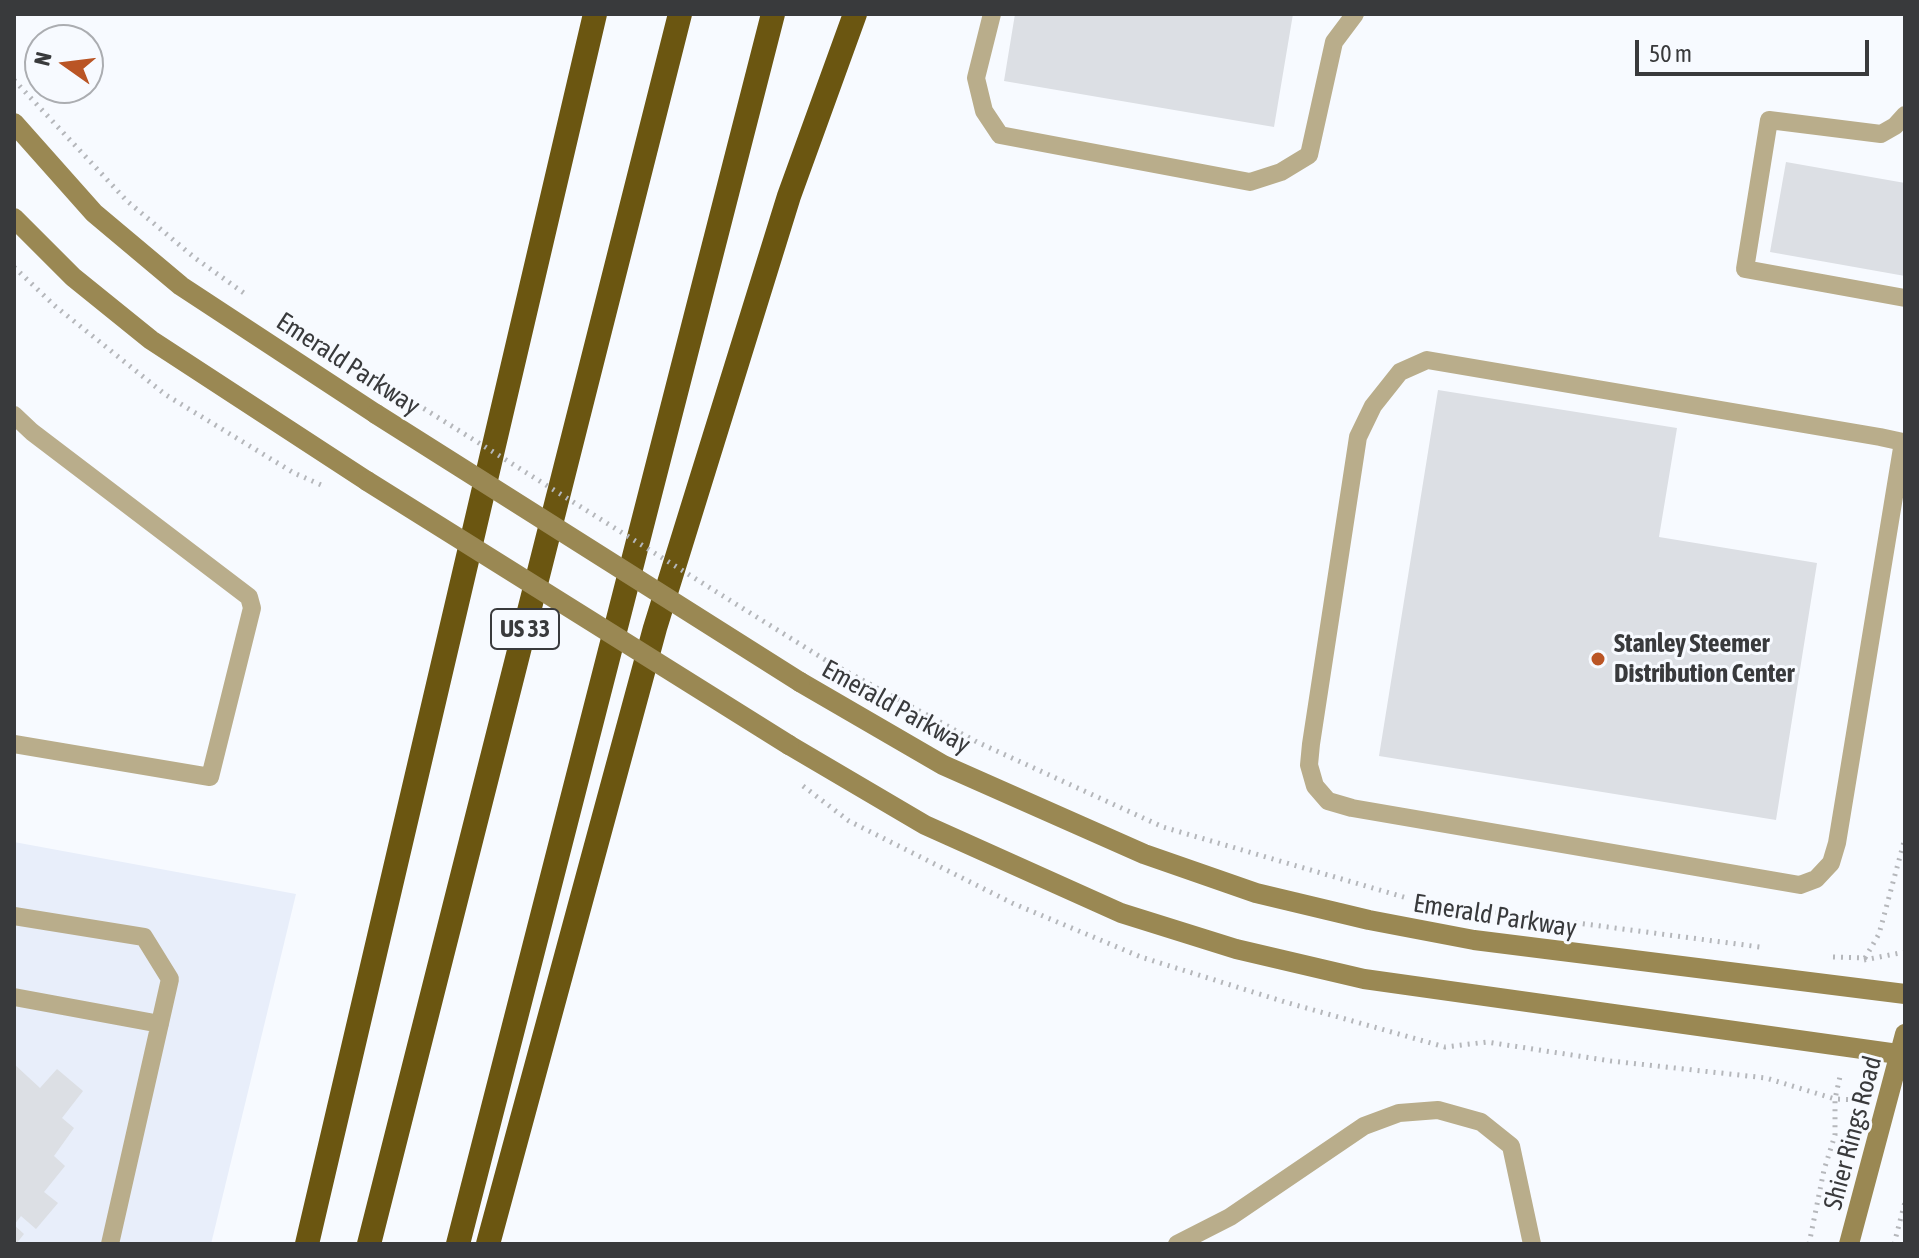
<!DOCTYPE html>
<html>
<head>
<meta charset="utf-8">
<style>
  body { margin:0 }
  #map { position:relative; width:1919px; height:1258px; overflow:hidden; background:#f7faff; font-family:"Asap Condensed",sans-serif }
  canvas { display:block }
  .frame { position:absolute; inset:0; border:16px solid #393a3c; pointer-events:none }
  .north { position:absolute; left:24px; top:24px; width:80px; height:80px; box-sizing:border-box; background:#f7faff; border:2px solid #abadb1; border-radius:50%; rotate:284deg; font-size:22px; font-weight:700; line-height:32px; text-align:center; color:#393a3c }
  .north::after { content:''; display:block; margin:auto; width:28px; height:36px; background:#ba5525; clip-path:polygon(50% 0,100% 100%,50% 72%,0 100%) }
  .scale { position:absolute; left:1635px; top:40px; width:234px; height:36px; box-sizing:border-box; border:4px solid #393a3c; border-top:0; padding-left:10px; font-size:24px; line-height:28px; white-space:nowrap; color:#393a3c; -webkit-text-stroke:6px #f7faff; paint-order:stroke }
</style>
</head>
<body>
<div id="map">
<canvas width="1919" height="1258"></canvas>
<div class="frame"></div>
<div class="north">N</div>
<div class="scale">50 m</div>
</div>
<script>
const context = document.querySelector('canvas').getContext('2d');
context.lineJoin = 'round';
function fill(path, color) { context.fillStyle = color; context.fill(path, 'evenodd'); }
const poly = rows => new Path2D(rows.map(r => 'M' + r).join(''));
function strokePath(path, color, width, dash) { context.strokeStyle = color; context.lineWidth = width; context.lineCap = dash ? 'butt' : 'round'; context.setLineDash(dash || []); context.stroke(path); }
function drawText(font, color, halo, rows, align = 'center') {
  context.font = font + ' "Asap Condensed",sans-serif'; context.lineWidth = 6; context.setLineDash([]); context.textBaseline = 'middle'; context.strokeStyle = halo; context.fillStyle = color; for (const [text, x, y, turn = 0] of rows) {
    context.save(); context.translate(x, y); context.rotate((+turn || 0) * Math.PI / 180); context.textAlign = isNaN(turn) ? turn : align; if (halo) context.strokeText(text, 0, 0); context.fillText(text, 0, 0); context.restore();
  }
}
fill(poly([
  [14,842,296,894,211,1244,14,1244]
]), '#e8eefa');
fill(poly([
  [1015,14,1293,14,1274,127,1004,81],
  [1786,162,1905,183,1905,276,1770,252],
  [1438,390,1677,428,1659,537,1817,563,1776,820,1379,756],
  [14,1064,40,1088,57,1069,83,1091,62,1118,74,1128,54,1156,65,1166,44,1192,58,1203,36,1229,21,1216,14,1225],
  [14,1225,24,1234,16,1244,14,1244]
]), '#dcdfe4');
strokePath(poly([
  [14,80,127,201,195,258,248,296],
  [14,267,55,306,166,395,294,473,326,487],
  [356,367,383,383],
  [827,661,977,742,1163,827,1407,898],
  [803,786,849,821,1012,903,1141,957,1285,1002,1445,1047,1487,1042,1611,1061,1766,1078,1835,1099,1864,1100],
  [1448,906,1760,947],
  [1833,957,1865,958,1879,934,1905,838],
  [1864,960,1905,952],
  [1809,1244,1824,1170,1835,1135,1835,1099,1841,1072],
  [1894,1244,1905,1202]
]), '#b5b7bb', 5, [2, 6]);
strokePath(poly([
  [992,14,976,78,984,111,1000,135,1250,182,1281,172,1309,155,1334,42,1355,14],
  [1905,115,1895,126,1881,134,1769,120,1745,269,1905,298],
  [14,415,32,432,249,597,252,608,210,777,14,744],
  [1903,442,1837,843,1831,863,1816,879,1800,885,1352,808,1328,801,1315,786,1309,765,1311,744,1358,437,1373,406,1400,372,1427,360,1880,437,1903,442,1905,442],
  [14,916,144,937,170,979,110,1244],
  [14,997,160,1024],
  [1177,1244,1230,1217,1364,1126,1399,1113,1438,1110,1481,1122,1511,1146,1532,1244]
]), '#b9ad8b', 18);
strokePath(poly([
  [14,123,94,213,181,286,376,414],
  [14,218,73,277,151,340,367,481],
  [800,682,943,765,1144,854,1256,893,1369,920,1474,940,1905,994],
  [789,745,925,825,1121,913,1236,949,1364,979,1905,1055],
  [1849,1244,1905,1034]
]), '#9a8853', 20);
strokePath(poly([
  [307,1244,595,14],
  [369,1244,680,14],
  [458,1244,773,14],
  [488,1244,655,628,789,196,855,14]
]), '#6b5611', 24);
strokePath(poly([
  [383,383,827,661]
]), '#b5b7bb', 5, [2, 6]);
strokePath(poly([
  [376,414,800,682],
  [367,481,789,745]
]), '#9a8853', 20);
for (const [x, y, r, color] of [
  [1598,659,8,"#ba5525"]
]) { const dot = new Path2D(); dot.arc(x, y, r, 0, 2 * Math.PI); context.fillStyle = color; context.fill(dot); strokePath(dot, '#f7faff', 3); }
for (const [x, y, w] of [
  [525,629,68]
]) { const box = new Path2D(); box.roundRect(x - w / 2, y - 20, w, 40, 6); context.fillStyle = '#f7faff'; context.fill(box); strokePath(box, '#393a3c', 2); }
drawText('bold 24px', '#393a3c', null, [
  ["US 33",525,629]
]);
drawText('26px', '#393a3c', '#f7faff', [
  ["Emerald Parkway",348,364,33],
  ["Emerald Parkway",896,707,29],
  ["Emerald Parkway",1495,916,9],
  ["Shier Rings Road",1853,1133,-75]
]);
drawText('bold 26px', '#393a3c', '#f7faff', [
  ["Stanley Steemer",1614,644],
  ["Distribution Center",1614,674]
], 'left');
</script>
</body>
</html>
